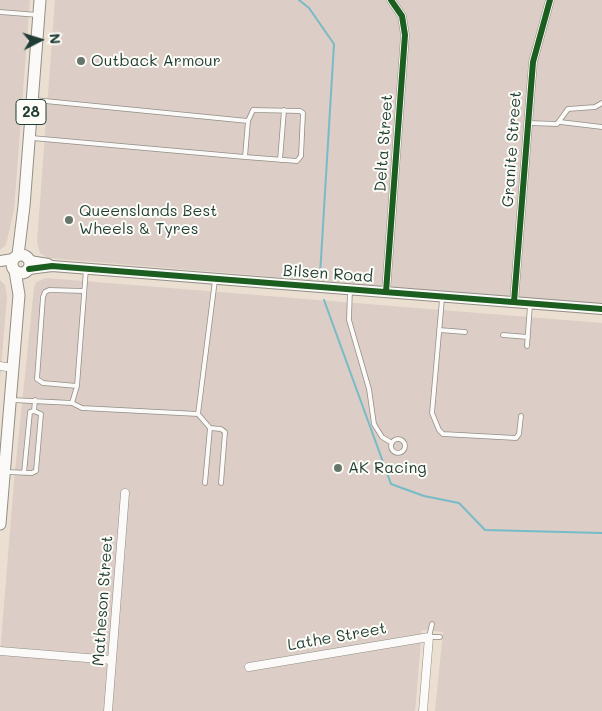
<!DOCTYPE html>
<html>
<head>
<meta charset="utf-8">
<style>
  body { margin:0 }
  #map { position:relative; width:602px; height:711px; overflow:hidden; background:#eadfd0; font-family:Mali,sans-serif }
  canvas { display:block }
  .north { position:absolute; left:15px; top:15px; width:50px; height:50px; -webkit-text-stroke:4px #fdfcf7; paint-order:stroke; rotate:85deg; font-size:14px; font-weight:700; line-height:20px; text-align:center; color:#1f3d34 }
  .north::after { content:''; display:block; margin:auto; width:18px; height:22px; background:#1f3d34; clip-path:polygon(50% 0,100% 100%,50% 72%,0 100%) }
</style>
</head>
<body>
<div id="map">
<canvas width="602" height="711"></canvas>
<div class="north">N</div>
</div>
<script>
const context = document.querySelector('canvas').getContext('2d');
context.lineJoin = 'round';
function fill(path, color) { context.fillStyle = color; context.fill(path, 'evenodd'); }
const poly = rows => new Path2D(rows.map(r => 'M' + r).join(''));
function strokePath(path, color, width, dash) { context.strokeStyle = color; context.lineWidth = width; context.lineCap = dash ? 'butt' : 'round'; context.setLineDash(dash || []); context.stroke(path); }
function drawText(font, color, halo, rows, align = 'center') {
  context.font = font + ' Mali,sans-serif'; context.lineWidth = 4; context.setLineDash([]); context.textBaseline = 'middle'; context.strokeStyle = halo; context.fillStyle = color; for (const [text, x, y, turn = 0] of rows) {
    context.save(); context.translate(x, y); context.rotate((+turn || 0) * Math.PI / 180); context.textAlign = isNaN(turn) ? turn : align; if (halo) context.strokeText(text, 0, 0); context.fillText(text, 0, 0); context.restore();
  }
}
fill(poly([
  [0,0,30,0,14,210,6,245,0,250],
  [55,0,602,0,602,304,47,258,40,253,37,242],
  [46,278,602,323,602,711,435,711,443,632,422,630,415,711,0,711,0,654,14,481,34,288,36,282],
  [0,280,5,285,7,297,0,380]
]), '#dccdc6');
strokePath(poly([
  [299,0,309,8,334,44,320,275],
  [324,300,391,484,424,496,459,503,485,530,602,533]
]), '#77bbc8', 2);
const lane = poly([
  [0,12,38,15],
  [35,100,248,121],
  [560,122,602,127],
  [529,123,557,124,568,109,595,107,602,103],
  [32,138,245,157,297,161,301,156,303,113,300,111,253,110,248,121,245,157],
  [280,160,284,110],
  [350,289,349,320,369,389,374,424,382,437,392,443],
  [442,299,432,413,439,430,443,434,516,438,519,434,521,416],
  [439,330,465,332],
  [503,335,528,337],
  [527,346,530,305],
  [77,386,43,383,37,379,43,297,45,292,49,290,84,291],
  [12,400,72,403,77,386,86,269],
  [72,403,82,408,198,414,215,280],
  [198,414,210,428,221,429,225,432,221,483],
  '391 446a7 7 0 1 1 14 0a7 7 0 1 1-14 0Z',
  [6,472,32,473,36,471,41,414,34,411],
  [24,473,30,412,34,411,35,400],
  [205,483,210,428],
  [432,624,429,637,440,637]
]);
const street = poly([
  [386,292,405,35,402,16,391,0],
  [514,302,533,62,550,0],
  [0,366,12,368],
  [0,651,112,660],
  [249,667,429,637,423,711],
  [108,711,125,493]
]);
const secondary = poly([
  [0,261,13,259],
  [30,261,48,264],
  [29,269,52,266,602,309]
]);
const primary = poly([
  '12 264a9 9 0 1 1 18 0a9 9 0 1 1-18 0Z',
  [18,255,24,206,40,0],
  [0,524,19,295,15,271]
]);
strokePath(lane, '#908f86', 5.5);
strokePath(street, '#908f86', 9);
strokePath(secondary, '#908f86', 12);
strokePath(primary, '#908f86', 13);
strokePath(lane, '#fcfaf8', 4);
strokePath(street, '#fcfaf8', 8);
strokePath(secondary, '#fcfaf8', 10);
strokePath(primary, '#fcfaf8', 11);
strokePath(poly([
  [29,269,52,266,602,309],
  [386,292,405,35,402,16,391,0],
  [514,302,533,62,550,0]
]), '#1b5e20', 6);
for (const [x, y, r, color] of [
  [81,61,5,"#66766b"],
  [69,220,5,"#66766b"],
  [338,468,5,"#66766b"]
]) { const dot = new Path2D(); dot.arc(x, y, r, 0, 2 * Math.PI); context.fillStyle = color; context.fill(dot); strokePath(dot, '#fdfcf7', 2); }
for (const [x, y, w] of [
  [31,112,30]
]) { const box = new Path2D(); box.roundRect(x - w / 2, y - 12.5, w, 25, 4); context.fillStyle = '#fdfcf7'; context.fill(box); strokePath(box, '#1f3d34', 1); }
drawText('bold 15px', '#1f3d34', null, [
  ["28",31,112]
]);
drawText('16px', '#1f3d34', '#fdfcf7', [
  ["Outback Armour",91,61],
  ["Queenslands Best",79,211],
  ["Wheels & Tyres",79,229],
  ["AK Racing",348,468]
], 'left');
drawText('16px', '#1f3d34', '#fdfcf7', [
  ["Delta Street",384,143,-86],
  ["Granite Street",512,149,-86],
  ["Bilsen Road",328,274,4],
  ["Matheson Street",103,601,-86],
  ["Lathe Street",337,637,-10]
]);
</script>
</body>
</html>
